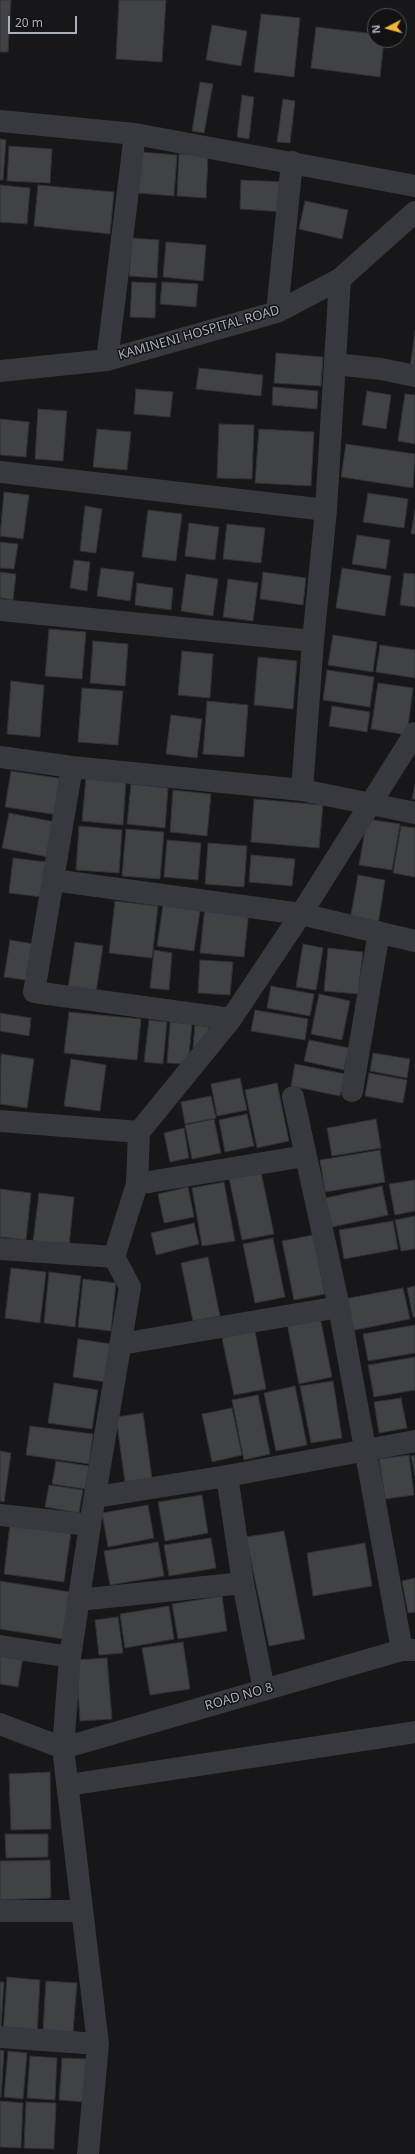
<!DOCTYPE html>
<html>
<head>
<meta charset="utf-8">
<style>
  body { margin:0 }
  #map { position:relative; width:415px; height:2154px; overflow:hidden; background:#171719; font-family:"Noto Sans",sans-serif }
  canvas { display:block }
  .north { position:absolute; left:367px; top:8px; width:40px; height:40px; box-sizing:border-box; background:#121214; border:1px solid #4e5056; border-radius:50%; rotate:264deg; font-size:11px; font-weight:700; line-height:16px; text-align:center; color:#a9aeb9 }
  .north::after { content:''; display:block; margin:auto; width:14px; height:18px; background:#f3b535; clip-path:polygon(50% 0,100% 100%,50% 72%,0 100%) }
  .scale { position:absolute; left:8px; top:16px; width:69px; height:18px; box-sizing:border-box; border:2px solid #a9aeb9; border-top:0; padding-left:5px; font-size:12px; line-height:14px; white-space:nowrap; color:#a9aeb9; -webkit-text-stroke:3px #121214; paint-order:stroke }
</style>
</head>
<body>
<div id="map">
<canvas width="415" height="2154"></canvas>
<div class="north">N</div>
<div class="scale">20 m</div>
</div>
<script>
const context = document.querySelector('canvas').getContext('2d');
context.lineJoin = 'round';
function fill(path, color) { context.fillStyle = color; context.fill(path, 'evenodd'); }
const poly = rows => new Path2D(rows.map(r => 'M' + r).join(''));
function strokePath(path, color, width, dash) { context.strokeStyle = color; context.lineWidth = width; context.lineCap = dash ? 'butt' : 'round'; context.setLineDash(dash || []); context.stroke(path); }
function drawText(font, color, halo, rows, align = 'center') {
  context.font = font + ' "Noto Sans",sans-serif'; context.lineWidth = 3; context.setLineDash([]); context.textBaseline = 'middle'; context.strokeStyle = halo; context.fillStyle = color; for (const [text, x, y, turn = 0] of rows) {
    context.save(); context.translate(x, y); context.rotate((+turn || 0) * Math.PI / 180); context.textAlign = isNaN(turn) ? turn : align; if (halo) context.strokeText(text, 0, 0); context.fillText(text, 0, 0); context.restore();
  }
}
const building = poly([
  [0,0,11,0,8,52,0,52,0,0],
  [119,0,166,0,162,62,116,59,119,0],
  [261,14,300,18,294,77,254,72,261,14],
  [212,25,247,31,241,66,206,60,212,25],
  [316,27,375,34,375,40,384,40,380,77,311,68,316,27],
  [200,82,213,84,204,133,192,131,200,82],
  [242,95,254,97,249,139,237,137,242,95],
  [283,99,295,101,290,143,277,142,283,99],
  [0,139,6,140,3,180,0,180,0,139],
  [9,146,52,149,50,183,7,181,9,146],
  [141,152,177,155,174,196,138,193,141,152],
  [179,154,208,156,206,198,177,196,179,154],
  [241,180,285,182,284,212,240,209,241,180],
  [0,185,30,188,27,224,0,222,0,185],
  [38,185,114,192,110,234,34,226,38,185],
  [305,201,348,210,342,239,299,229,305,201],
  [132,238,159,240,157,278,129,276,132,238],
  [166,242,206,245,203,281,163,277,166,242],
  [132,282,156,283,155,318,130,317,132,282],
  [162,282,198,284,196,307,160,304,162,282],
  [415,331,415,368,410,368,415,331],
  [276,353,323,357,321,386,274,383,276,353],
  [199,368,263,375,261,396,196,389,199,368],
  [273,387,318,391,317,409,272,405,273,387],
  [136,389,173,392,170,417,134,414,136,389],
  [367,391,391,395,386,429,362,425,367,391],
  [405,394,415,395,415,444,398,441,405,394],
  [38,409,67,411,63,461,35,459,38,409],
  [0,419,29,422,26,457,0,455,0,419],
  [219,424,254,425,252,479,217,478,219,424],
  [97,429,131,432,127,470,93,467,97,429],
  [259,429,314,432,311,486,255,483,259,429],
  [346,444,415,454,413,488,341,477,346,444],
  [4,492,29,495,23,539,0,536,4,492],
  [368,493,408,499,404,528,363,522,368,493],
  [85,506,102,509,96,553,80,551,85,506],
  [415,509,415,534,411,534,415,509],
  [148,510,182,514,176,561,142,557,148,510],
  [189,523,219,527,215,560,185,556,189,523],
  [227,524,265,528,261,563,223,559,227,524],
  [357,535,390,540,386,569,352,564,357,535],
  [0,542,18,544,14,569,0,568,0,542],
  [74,560,90,562,87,591,70,588,74,560],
  [101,568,134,572,130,601,97,596,101,568],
  [342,568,391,576,385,616,336,608,342,568],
  [0,572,16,574,13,600,0,598,0,572],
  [263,572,306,578,303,605,260,599,263,572],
  [404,573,415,574,415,607,400,605,404,573],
  [186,574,218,579,213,616,181,611,186,574],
  [228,579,258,583,253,621,223,617,228,579],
  [137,583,173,588,171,610,135,605,137,583],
  [49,629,86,632,82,679,45,676,49,629],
  [333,635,377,642,373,672,328,665,333,635],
  [93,641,128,644,125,686,90,683,93,641],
  [380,645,415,650,415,678,376,672,380,645],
  [182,651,213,654,210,698,178,695,182,651],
  [258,657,297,661,293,709,254,705,258,657],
  [327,670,374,677,370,707,323,700,327,670],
  [11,681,44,685,40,737,7,734,11,681],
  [378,683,413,688,407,735,371,729,378,683],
  [82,688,123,691,118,745,78,742,82,688],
  [207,701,248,705,244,757,203,754,207,701],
  [332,706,370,712,367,732,329,726,332,706],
  [171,715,202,719,197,758,166,754,171,715],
  [11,771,64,779,58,815,5,807,11,771],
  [86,777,126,781,123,825,82,821,86,777],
  [131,784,168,788,165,828,127,824,131,784],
  [415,784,415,799,412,799,415,784],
  [173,790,211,794,207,836,170,832,173,790],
  [254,799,323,805,319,848,251,842,254,799],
  [9,813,55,822,48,857,2,848,9,813],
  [367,819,400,824,392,870,359,865,367,819],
  [79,826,122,830,119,873,76,870,79,826],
  [401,826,415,828,415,877,393,873,401,826],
  [126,829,164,832,160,879,122,876,126,829],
  [167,840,201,843,198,880,164,877,167,840],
  [208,843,247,846,244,887,205,884,208,843],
  [251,855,295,859,292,886,249,882,251,855],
  [13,858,47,862,42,897,9,893,13,858],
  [358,875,385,880,378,925,350,920,358,875],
  [115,901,158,906,152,958,109,953,115,901],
  [163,905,200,911,194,951,157,946,163,905],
  [205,906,249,910,244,957,200,953,205,906],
  [10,940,40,945,34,981,4,977,10,940],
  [75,942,103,946,96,993,68,988,75,942],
  [303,944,323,948,316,990,296,987,303,944],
  [328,948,363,952,358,994,324,991,328,948],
  [154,950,172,953,169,990,150,988,154,950],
  [200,960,233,962,230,995,198,993,200,960],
  [271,986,314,994,310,1016,267,1008,271,986],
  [319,994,350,1001,342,1040,311,1034,319,994],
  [255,1010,308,1019,305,1040,251,1031,255,1010],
  [69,1012,141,1019,137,1060,64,1053,69,1012],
  [0,1013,31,1018,29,1036,0,1031,0,1013],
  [149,1020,167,1022,163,1064,144,1062,149,1020],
  [170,1022,192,1024,188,1064,167,1063,170,1022],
  [195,1025,209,1027,206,1050,193,1048,195,1025],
  [309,1040,349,1048,344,1070,304,1061,309,1040],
  [373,1053,410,1059,407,1078,370,1071,373,1053],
  [1,1054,34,1059,27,1108,0,1104,1,1054],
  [71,1059,106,1065,100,1111,64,1106,71,1059],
  [295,1064,345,1074,340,1096,291,1086,295,1064],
  [369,1073,407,1080,403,1103,365,1096,369,1073],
  [240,1078,247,1110,217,1116,211,1084,240,1078],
  [277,1083,289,1141,257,1148,245,1090,277,1083],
  [211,1096,216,1118,185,1124,181,1102,211,1096],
  [247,1114,254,1146,225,1152,219,1120,247,1114],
  [214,1119,221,1153,192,1159,185,1125,214,1119],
  [376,1119,381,1148,332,1156,327,1128,376,1119],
  [184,1128,189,1158,170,1162,164,1133,184,1128],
  [380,1150,385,1182,325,1192,320,1160,380,1150],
  [261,1172,274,1234,242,1240,229,1178,261,1172],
  [415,1180,415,1211,395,1215,389,1184,415,1180],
  [224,1182,235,1241,202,1246,192,1188,224,1182],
  [382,1186,388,1215,332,1227,325,1198,382,1186],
  [188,1187,194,1217,164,1223,158,1194,188,1187],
  [0,1189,31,1193,26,1240,0,1237,0,1189],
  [39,1193,74,1197,69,1246,33,1242,39,1193],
  [415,1216,415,1249,401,1251,395,1220,415,1216],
  [393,1221,398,1249,344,1259,339,1230,393,1221],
  [194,1223,199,1244,156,1255,151,1233,194,1223],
  [313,1235,325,1294,294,1300,282,1241,313,1235],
  [273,1238,285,1297,255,1303,243,1244,273,1238],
  [208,1257,220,1316,193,1321,181,1263,208,1257],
  [11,1268,46,1272,40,1323,5,1318,11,1268],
  [49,1272,81,1276,75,1327,44,1323,49,1272],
  [83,1279,116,1283,111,1331,78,1327,83,1279],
  [415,1286,415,1317,413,1317,407,1288,415,1286],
  [403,1288,410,1319,350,1331,344,1299,403,1288],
  [320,1317,332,1377,299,1384,287,1323,320,1317],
  [415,1325,415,1353,368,1361,363,1334,415,1325],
  [255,1331,266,1389,234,1395,222,1338,255,1331],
  [78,1339,111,1344,106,1382,73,1377,78,1339],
  [415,1357,415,1390,374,1397,368,1365,415,1357],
  [333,1381,342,1438,311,1443,300,1386,333,1381],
  [54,1383,98,1390,92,1429,48,1423,54,1383],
  [295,1386,307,1445,276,1451,264,1393,295,1386],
  [258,1395,270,1454,244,1460,232,1400,258,1395],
  [401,1398,407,1428,379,1433,374,1402,401,1398],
  [232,1408,242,1455,212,1462,202,1414,232,1408],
  [143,1413,152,1478,125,1482,116,1417,143,1413],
  [30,1426,93,1434,89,1464,26,1455,30,1426],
  [0,1451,11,1453,4,1502,0,1501,0,1451],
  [409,1455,414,1495,385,1499,379,1459,409,1455],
  [411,1456,415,1456,415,1476,411,1456],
  [56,1461,89,1466,85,1489,52,1484,56,1461],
  [49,1485,83,1490,79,1513,45,1507,49,1485],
  [202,1495,208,1533,165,1541,158,1502,202,1495],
  [148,1505,154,1538,108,1547,102,1513,148,1505],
  [10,1524,71,1532,64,1582,4,1574,10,1524],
  [284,1531,305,1639,269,1646,246,1537,284,1531],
  [211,1538,216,1568,169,1576,164,1545,211,1538],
  [158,1542,164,1576,110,1585,104,1551,158,1542],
  [365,1543,372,1586,313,1596,307,1553,365,1543],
  [415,1578,415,1612,408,1613,402,1581,415,1578],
  [0,1581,70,1592,63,1639,0,1629,0,1581],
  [222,1596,227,1631,178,1639,172,1604,222,1596],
  [169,1606,174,1639,125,1648,120,1614,169,1606],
  [118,1617,123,1653,99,1655,95,1620,118,1617],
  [183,1642,190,1689,150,1695,142,1648,183,1642],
  [0,1653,23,1657,18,1687,0,1684,0,1653],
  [107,1658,112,1719,80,1721,76,1660,107,1658],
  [50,1772,51,1829,11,1830,9,1774,50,1772],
  [5,1834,48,1834,48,1857,6,1858,5,1834],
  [50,1860,51,1898,0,1900,0,1861,50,1860],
  [7,1977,40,1980,37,2036,3,2033,7,1977],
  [46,1981,77,1983,73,2032,43,2030,46,1981],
  [0,1982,4,1982,1,2027,0,2027,0,1982],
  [0,2050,4,2051,1,2097,0,2097,0,2050],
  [8,2051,27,2053,23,2099,4,2097,8,2051],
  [30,2056,57,2058,55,2100,27,2098,30,2056],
  [62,2058,88,2059,85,2102,59,2100,62,2058],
  [0,2101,23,2103,21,2148,0,2147,0,2101],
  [26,2102,56,2103,54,2149,24,2148,26,2102]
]);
fill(building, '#414246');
strokePath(building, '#313135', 1);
strokePath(poly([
  [0,121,135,134],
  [277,312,292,162],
  [107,360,135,134,415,186],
  [335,364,381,369,415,376],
  [0,371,107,360,277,312,340,279,415,212],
  [0,472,326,510],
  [0,610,313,641],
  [0,757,72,767,302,790,415,813],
  [72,767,34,992,231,1019],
  [302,790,313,641,326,510,340,279],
  [53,880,301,914,415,941],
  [352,1091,379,932],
  [293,1097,339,1307,402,1650],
  [0,1121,139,1132],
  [137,1184,305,1156],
  [0,1249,114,1257],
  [121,1344,339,1307],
  [96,1497,227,1476,415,1441],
  [0,1515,90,1525],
  [243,1583,264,1690],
  [78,1600,243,1583,227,1476],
  [0,1646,70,1657],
  [0,1724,63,1748],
  [63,1748,402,1650,415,1650],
  [68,1785,415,1732],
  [0,1911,82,1911],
  [0,2037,98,2044],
  [88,2154,98,2044,63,1748,70,1657,90,1525,130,1287,114,1257,137,1184,139,1132,231,1019,301,914,415,733]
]), '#38393e', 22);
drawText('13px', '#a9aeb9', '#121214', [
  ["KAMINENI HOSPITAL ROAD",199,333,-16],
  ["ROAD NO 8",239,1697,-16]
]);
</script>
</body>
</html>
